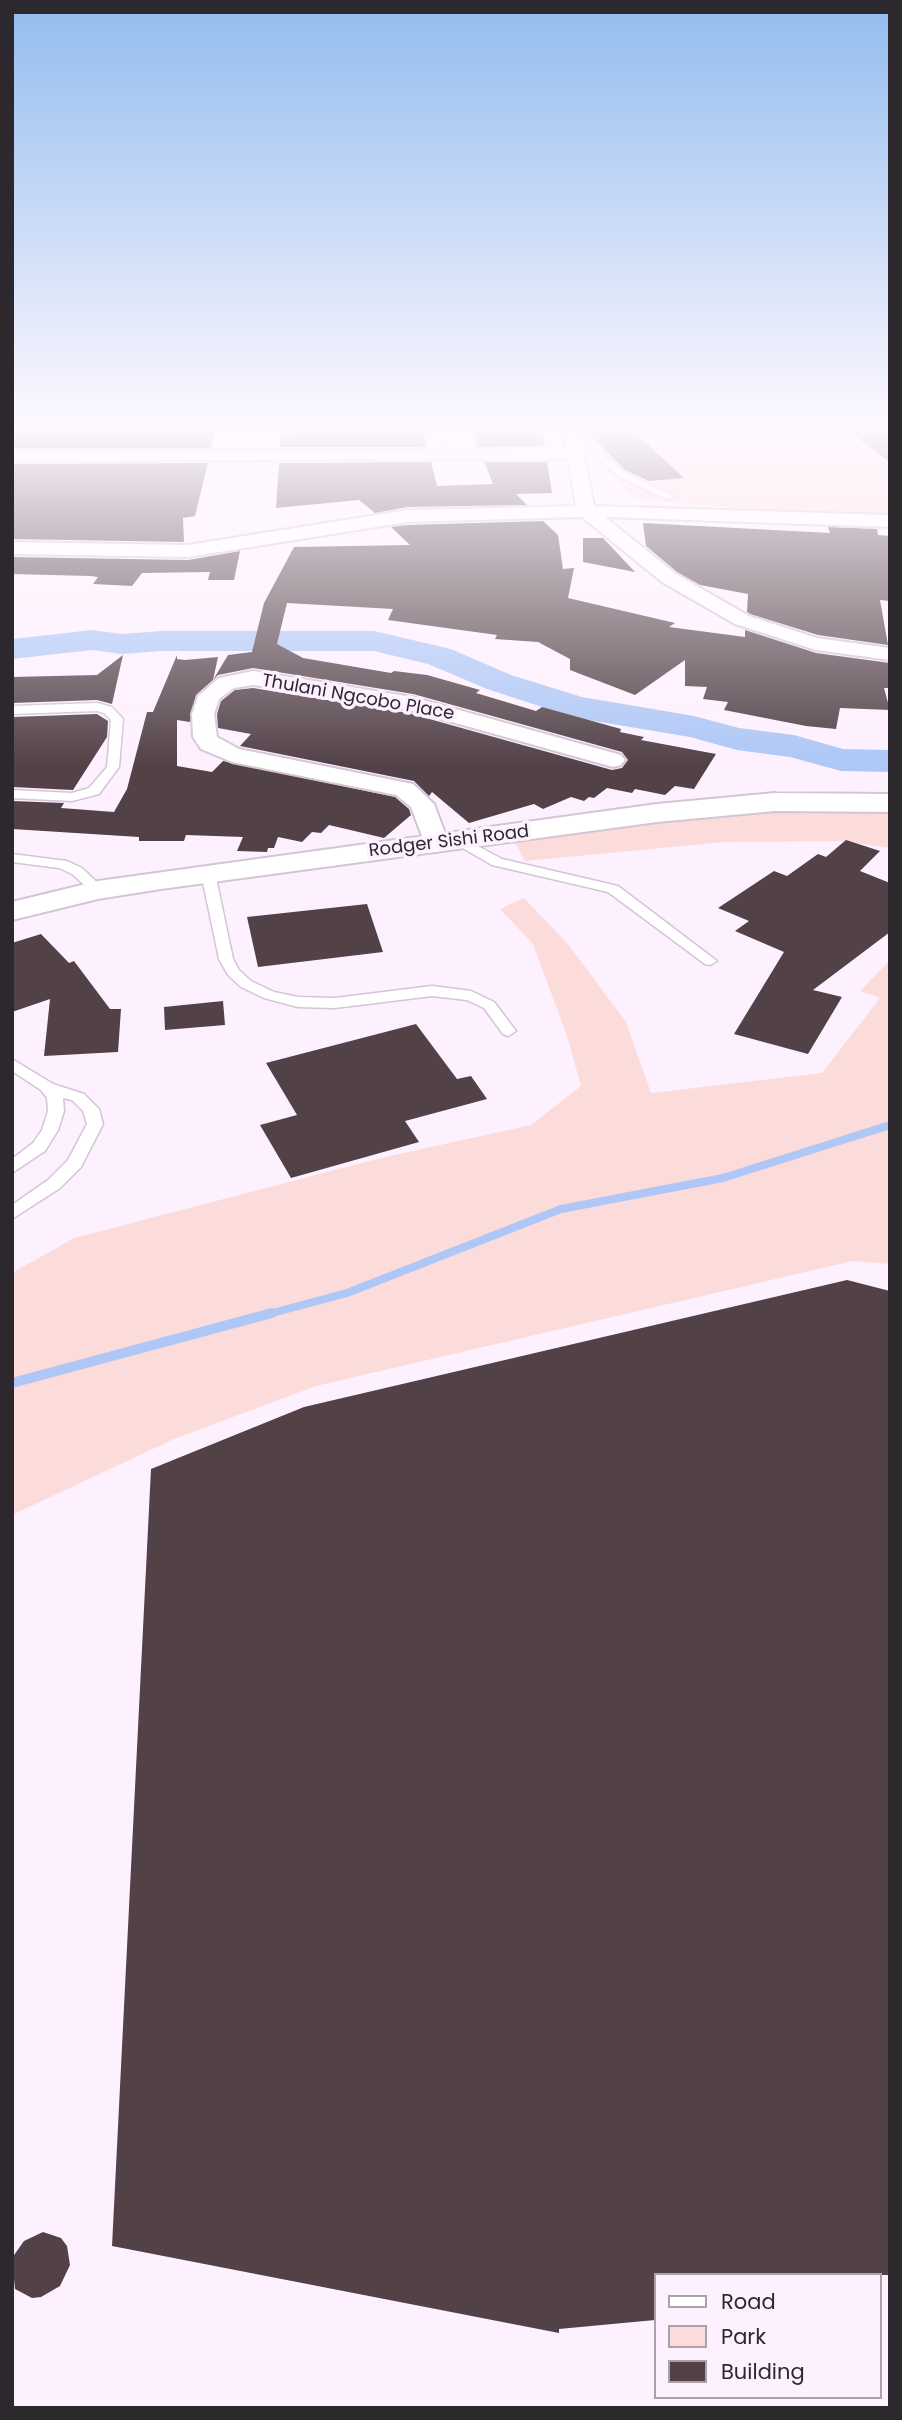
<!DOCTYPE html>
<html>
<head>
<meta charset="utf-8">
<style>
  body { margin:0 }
  #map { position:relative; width:902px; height:2420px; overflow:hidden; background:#fef1ff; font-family:Poppins,sans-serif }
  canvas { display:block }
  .frame { position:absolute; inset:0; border:14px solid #2d282e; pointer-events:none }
  .legend { position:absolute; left:654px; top:2273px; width:228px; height:126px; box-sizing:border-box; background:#fef1ff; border:2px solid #aaa1ab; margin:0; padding:9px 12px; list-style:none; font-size:21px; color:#2d282e }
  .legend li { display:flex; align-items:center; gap:14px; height:35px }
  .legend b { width:35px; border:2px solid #aaa1ab }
</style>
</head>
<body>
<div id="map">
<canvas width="902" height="2420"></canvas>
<div class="frame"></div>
<ul class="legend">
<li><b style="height:9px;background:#fff"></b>Road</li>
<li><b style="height:19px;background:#fcdcda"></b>Park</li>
<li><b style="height:19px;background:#534148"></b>Building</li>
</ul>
</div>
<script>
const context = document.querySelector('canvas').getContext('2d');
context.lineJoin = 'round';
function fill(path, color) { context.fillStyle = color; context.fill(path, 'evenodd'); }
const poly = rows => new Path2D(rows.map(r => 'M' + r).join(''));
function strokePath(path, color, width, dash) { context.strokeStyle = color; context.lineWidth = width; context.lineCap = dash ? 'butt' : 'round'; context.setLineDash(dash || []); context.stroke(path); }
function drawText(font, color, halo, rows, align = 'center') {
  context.font = font + ' Poppins,sans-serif'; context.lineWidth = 7; context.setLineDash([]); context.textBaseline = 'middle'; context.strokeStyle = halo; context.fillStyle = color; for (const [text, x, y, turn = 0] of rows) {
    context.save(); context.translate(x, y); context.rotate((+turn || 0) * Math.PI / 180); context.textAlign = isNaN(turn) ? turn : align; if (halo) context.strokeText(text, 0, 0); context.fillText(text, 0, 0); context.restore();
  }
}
fill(poly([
  [582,426,890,426,890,515,732,508,634,499,603,464,611,462,579,430],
  [890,803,890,848,839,841,725,842,525,861,511,835,656,814],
  [524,898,568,944,626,1022,651,1093,822,1073,880,998,860,991,890,960,890,1264,853,1261,316,1386,174,1439,12,1515,12,1273,74,1238,381,1158,531,1125,581,1086,567,1036,533,944,500,909]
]), '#fcdcda');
strokePath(poly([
  [265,1315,347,1293,561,1209,723,1178,890,1125]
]), '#aec7f6', 8);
strokePath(poly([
  [12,1383,272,1313]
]), '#aec7f6', 10);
fill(poly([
  [92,630,122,634,161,631,374,631,451,649,511,675,582,697,694,716,739,728,794,735,843,749,890,750,890,772,841,771,790,757,737,750,690,737,576,718,487,689,428,664,374,651,161,651,122,654,92,650,12,659,12,639,92,630]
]), '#aec7f6');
fill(poly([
  [12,426,217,426,211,448,12,448],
  [298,426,422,426,427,447,280,447,281,434,297,434],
  [469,426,542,426,545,446,477,447],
  [581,426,628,426,684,478,649,481,625,470],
  [841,426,890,426,890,462],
  [431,462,437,486,493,484,484,462,547,462,552,493,516,494,527,505,408,507,375,513,359,500,276,508,279,463],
  [208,463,195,516,183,518,184,542,12,539,12,464],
  [543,521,558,535,563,569,574,568,568,598,675,623,669,627,745,637,745,630,816,653,890,663,890,688,884,688,890,710,840,708,836,729,806,726,724,710,728,702,703,699,707,687,685,686,685,660,635,695,570,670,570,659,538,642,495,639,497,635,388,620,393,609,287,603,277,644,303,658,391,673,394,671,427,675,480,690,476,693,536,711,542,707,621,729,620,732,644,737,641,740,716,754,694,789,675,786,665,795,635,789,632,793,607,788,594,798,589,797,584,801,571,797,543,809,534,804,469,823,432,792,429,796,414,781,240,746,251,734,218,728,217,714,221,701,235,690,253,688,408,713,612,770,622,768,628,760,622,752,413,694,253,668,218,675,213,680,228,655,252,652,264,603,294,547,410,545,391,527,408,525],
  [643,523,830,533,828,527,877,529,878,535,890,536,890,601,880,600,888,645,818,635,750,614,747,612,748,594,700,585,677,572,646,546],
  [583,538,603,538,635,572,583,562],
  [240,551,234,580,208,580,210,572,142,573,132,586,93,584,98,577,90,576,12,574,12,557,188,560],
  [123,655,112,704,97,700,12,703,12,677,97,675],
  [177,655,177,659,185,660,218,657,213,680,196,695,190,722,177,720,177,766,212,772,223,761,395,797,409,809,411,815,384,838,329,825,321,833,312,832,302,842,278,837,274,848,268,848,267,852,237,851,243,837,186,835,184,841,139,841,139,837,12,829,12,801,64,803,61,808,114,812,127,789,147,712,153,712],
  [97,714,108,721,107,737,73,790,12,787,12,717],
  [846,840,880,851,860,871,890,883,890,932,813,990,842,997,808,1054,734,1034,784,952,735,931,749,921,718,908,774,871,787,876,818,854,826,857],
  [367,904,383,952,258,967,247,917],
  [41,934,69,963,74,961,110,1009,121,1009,118,1052,44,1056,50,999,12,1012,12,943],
  [223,1001,225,1025,165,1030,164,1007],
  [416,1024,457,1079,471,1076,487,1099,405,1121,419,1142,291,1178,260,1125,297,1115,266,1063],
  [847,1280,890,1291,890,2275,655,2275,655,2320,559,2329,559,2333,112,2246,151,1469,304,1407],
  [43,2232,61,2238,67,2246,70,2265,60,2286,41,2297,32,2298,15,2289,12,2258,24,2241]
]), '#534148');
const lane = poly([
  [573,439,592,444,624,472,674,497,666,499,618,476,586,448,570,444,573,439],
  [97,703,112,707,123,719,119,767,99,794,72,801,12,798,12,790,72,793,89,788,107,767,111,720,104,713,97,711,12,714,12,706,97,703],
  [461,837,502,859,618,886,717,961,710,965,705,964,608,892,492,865,456,844,454,841,461,837],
  [12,854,67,861,82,868,105,890,103,893,93,893,72,874,59,868,12,862,12,854],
  [208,869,215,873,233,959,239,970,251,981,274,992,298,997,335,998,432,986,471,991,494,1002,516,1031,508,1036,503,1034,484,1008,467,1000,432,996,335,1008,298,1007,264,998,241,987,228,975,219,959,201,873,208,869],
  [12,1059,53,1084,84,1094,99,1109,103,1124,81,1167,60,1188,12,1219,12,1205,48,1180,68,1160,87,1124,83,1111,72,1100,63,1098,64,1111,58,1130,45,1151,12,1173,12,1159,33,1143,42,1130,48,1111,47,1098,41,1090,12,1071,12,1059]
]);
const street = poly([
  [562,426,578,426,594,506,890,515,890,527,605,517,676,574,749,616,817,638,890,648,890,660,816,650,735,624,662,582,582,517,408,522,188,557,12,554,12,542,188,545,408,510,576,506,568,459,12,461,12,451,566,449,562,426],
  [253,671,412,697,621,755,625,760,621,765,613,767,409,710,321,694,253,685,234,688,219,699,214,714,217,737,239,749,413,784,434,804,449,844,445,849,436,852,427,849,411,807,396,795,232,762,201,749,193,737,192,714,198,696,219,678,253,671]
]);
const secondary = poly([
  [775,793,890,794,890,812,775,811,657,822,161,889,98,899,12,920,12,902,98,881,657,804,775,793]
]);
strokePath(lane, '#d4c5d6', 3);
strokePath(street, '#d4c5d6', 4);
strokePath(secondary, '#d4c5d6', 4);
fill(lane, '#fff');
fill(street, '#fff');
fill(secondary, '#fff');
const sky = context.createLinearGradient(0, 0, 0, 765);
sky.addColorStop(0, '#91bcee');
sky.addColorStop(0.56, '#fff9ff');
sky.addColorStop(1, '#fff9ff00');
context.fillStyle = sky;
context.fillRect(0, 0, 902, 765);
drawText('18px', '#2d282e', '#fef1ff', [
  ["Thulani Ngcobo Place",358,698,10],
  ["Rodger Sishi Road",449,842,-7]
]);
</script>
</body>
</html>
